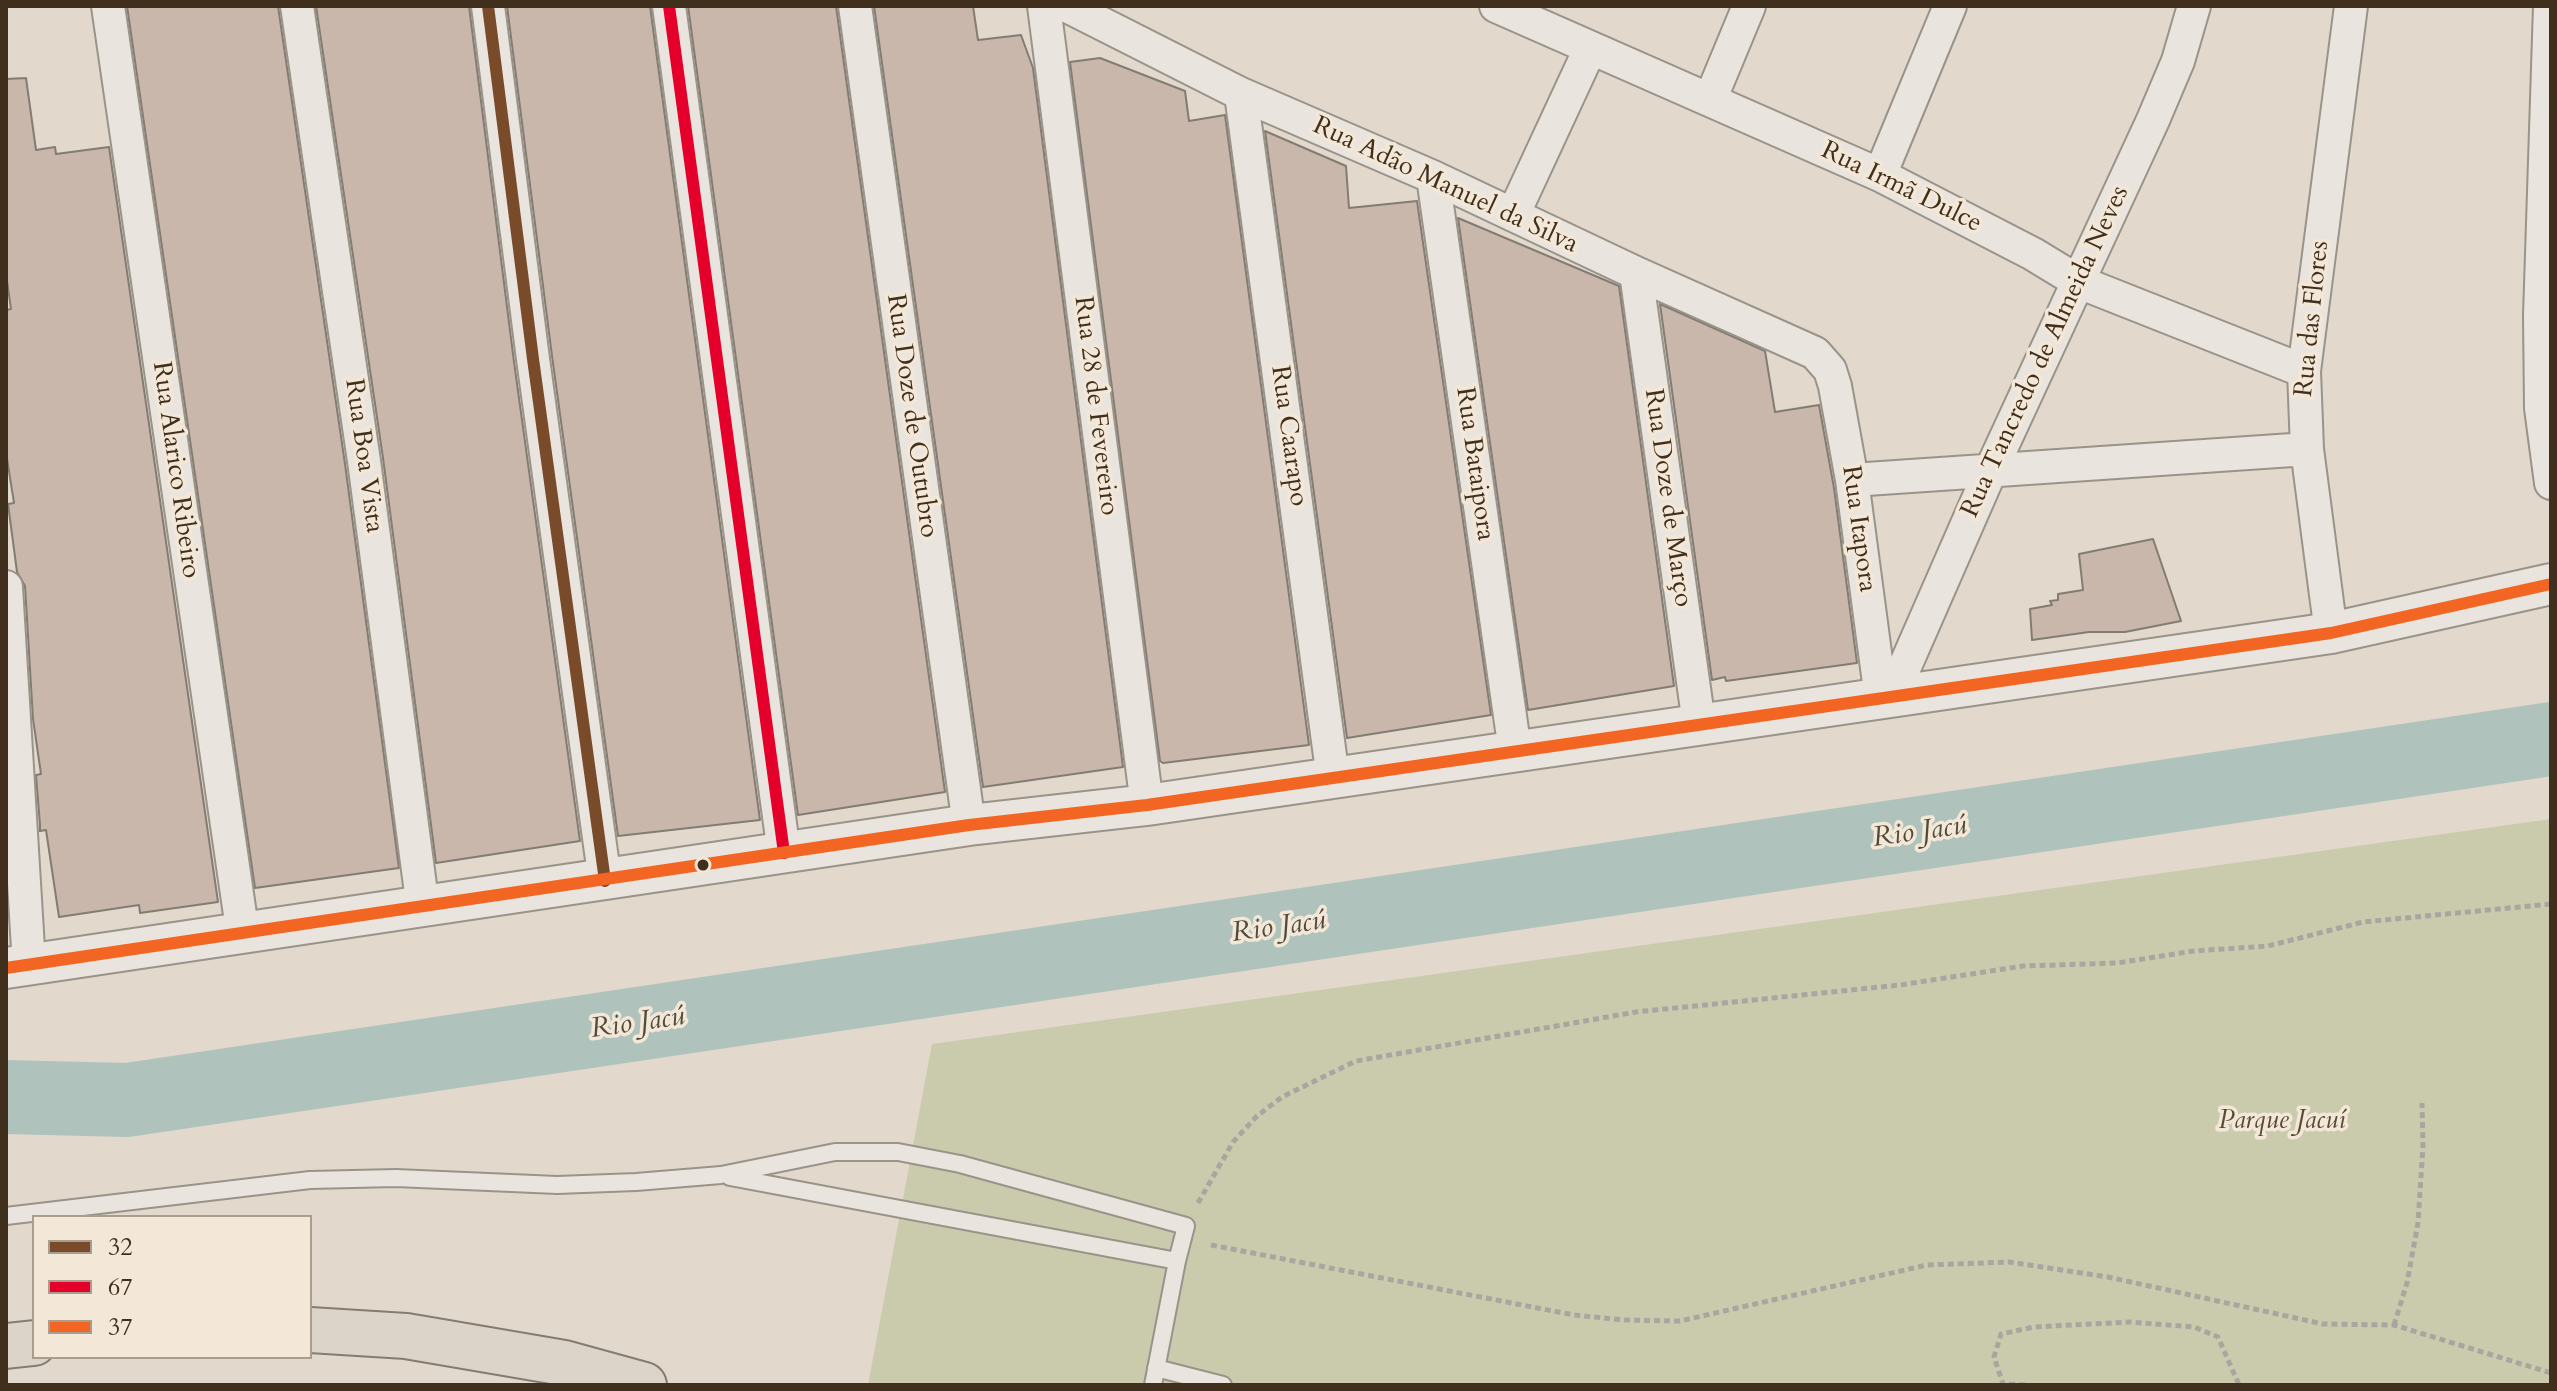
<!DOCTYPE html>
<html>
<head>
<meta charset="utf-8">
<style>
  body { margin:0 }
  #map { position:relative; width:2557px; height:1391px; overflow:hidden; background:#e2d9cc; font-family:Cardo,serif }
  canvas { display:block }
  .frame { position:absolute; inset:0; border:8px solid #402f1d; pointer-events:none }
  .legend { position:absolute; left:32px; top:1215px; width:280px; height:144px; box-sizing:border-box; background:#f3e7d7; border:2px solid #ab9d8d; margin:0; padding:10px 14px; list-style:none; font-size:24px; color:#402f1d }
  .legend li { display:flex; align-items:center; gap:16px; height:40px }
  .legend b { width:40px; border:2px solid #ab9d8d }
</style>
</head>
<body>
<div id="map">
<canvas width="2557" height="1391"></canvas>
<div class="frame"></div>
<ul class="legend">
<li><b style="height:10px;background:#7a4b2a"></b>32</li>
<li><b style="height:10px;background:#e4002b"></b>67</li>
<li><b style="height:10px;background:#f26522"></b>37</li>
</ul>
</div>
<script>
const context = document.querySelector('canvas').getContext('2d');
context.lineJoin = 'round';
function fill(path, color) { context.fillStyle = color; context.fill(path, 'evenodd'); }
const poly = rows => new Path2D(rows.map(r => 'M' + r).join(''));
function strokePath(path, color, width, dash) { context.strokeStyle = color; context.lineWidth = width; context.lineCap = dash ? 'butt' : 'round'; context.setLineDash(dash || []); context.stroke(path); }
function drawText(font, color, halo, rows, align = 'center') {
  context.font = font + ' Cardo,serif'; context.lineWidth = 7; context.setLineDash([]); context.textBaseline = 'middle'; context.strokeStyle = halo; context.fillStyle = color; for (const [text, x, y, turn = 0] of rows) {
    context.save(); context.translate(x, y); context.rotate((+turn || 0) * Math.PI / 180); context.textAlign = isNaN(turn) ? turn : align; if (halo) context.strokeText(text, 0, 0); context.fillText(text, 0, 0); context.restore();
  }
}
fill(poly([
  [2551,819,2551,1385,868,1385,932,1044]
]), '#cacbad');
strokePath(poly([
  [6,1097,127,1100,2551,739]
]), '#afc3bc', 74);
const building = poly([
  [127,6,278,6,345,464,399,868,255,888,127,6],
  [316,6,469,6,514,362,580,841,436,863,383,458,316,6],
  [507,6,650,6,760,820,618,836,552,356,507,6],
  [688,6,836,6,945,792,798,815,688,6],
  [874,6,973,6,978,40,1021,35,1033,68,1123,767,983,787,874,6],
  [1100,58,1185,91,1189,121,1225,115,1309,745,1163,763,1160,761,1070,62,1100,58],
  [26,78,36,150,55,147,56,154,109,147,218,902,140,913,139,905,59,917,46,830,40,831,40,825,36,775,41,774,33,719,25,586,17,572,8,504,14,503,6,452,6,310,11,309,6,274,6,79,26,78],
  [1265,131,1346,166,1349,208,1417,201,1491,715,1347,738,1265,131],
  [1458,218,1619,286,1674,686,1528,710,1458,218],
  [1660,304,1765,351,1775,412,1819,405,1834,488,1857,663,1726,681,1725,677,1712,680,1660,304],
  [2153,539,2181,621,2125,632,2089,632,2032,640,2030,609,2052,605,2050,601,2058,600,2058,594,2083,590,2079,554,2153,539]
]);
fill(building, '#c9b7ab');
strokePath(building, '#837c72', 2);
const service = poly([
  [730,1177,1177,1261],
  [6,1216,310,1180,396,1178,557,1185,636,1182,721,1175,835,1152,898,1152,960,1164,1186,1226,1177,1261,1153,1385],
  [1156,1368,1223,1385]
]);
const minor = poly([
  [108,6,243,935],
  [297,6,364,461,423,908],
  [488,6,533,359,605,881],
  [669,6,784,853],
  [855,6,969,825],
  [1044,6,1147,805],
  [1067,6,1241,94,1433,177,1636,273,1815,353,1830,370,1835,386,1852,480,1881,698],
  [1496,6,1880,175,2033,254,2079,282,2304,371],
  [2550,6,2540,316,2541,408,2551,483],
  [1241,94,1333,778],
  [1710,100,1749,6],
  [1880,175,1950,6],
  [1433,177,1515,751],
  [1513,215,1590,49],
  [1636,273,1699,724],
  [1852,480,2307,449],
  [6,587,29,965],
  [2331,633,2307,449,2304,371,2351,6],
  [1892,696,1990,472,2153,120,2178,61,2194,6]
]);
const tertiary = poly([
  [6,968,969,825,1147,805,2331,633,2551,584]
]);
const trunk = poly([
  [310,1330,406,1336,564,1363,644,1385],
  [6,1346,34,1343]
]);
strokePath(service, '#9a9389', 20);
strokePath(minor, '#9a9389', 36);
strokePath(tertiary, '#9a9389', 44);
strokePath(trunk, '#837c72', 48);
strokePath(poly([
  [1198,1203,1233,1142,1257,1116,1282,1097,1356,1061,1636,1012,1900,985,2023,966,2117,963,2194,951,2268,946,2363,922,2551,904],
  [1211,1245,1574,1315,1624,1320,1680,1321,1927,1265,2009,1262,2108,1277,2323,1324,2394,1325,2551,1373],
  [2394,1325,2407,1283,2418,1223,2423,1146,2422,1103],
  [2025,1385,2003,1384,1994,1357,2001,1334,2034,1327,2130,1322,2194,1327,2218,1337,2239,1385]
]), '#aba59f', 5, [6, 4]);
strokePath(service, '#e9e4dd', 16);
strokePath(minor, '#e9e4dd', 32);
strokePath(tertiary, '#e9e4dd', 40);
strokePath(trunk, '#dcd4c9', 44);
strokePath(poly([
  [488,6,533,359,605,881]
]), '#7a4b2a', 12);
strokePath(poly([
  [669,6,784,853]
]), '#e4002b', 12);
strokePath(poly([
  [6,968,969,825,1147,805,2331,633,2551,584]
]), '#f26522', 12);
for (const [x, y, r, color] of [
  [703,865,7,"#402f1d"]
]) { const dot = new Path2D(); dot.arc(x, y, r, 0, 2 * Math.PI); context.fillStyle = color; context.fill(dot); strokePath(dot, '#f3e7d7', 3); }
drawText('26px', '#402f1d', '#f3e7d7', [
  ["Rua Adão Manuel da Silva",1445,186,25],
  ["Rua Irmã Dulce",1901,188,26],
  ["Rua das Flores",2313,319,-84],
  ["Rua Tancredo de Almeida Neves",2046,352,-65],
  ["Rua 28 de Fevereiro",1095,406,83],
  ["Rua Doze de Outubro",911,416,82],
  ["Rua Caarapo",1288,436,82],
  ["Rua Boa Vista",363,456,82],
  ["Rua Bataipora",1474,464,82],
  ["Rua Alarico Ribeiro",175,470,82],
  ["Rua Doze de Março",1667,498,82],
  ["Rua Itapora",1858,529,82]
]);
drawText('italic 26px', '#584c35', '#f3e7d7', [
  ["Parque Jacuí",2282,1122]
]);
drawText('italic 28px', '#524b3b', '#f3e7d7', [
  ["Rio Jacú",1920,833,-8],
  ["Rio Jacú",1279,928,-8],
  ["Rio Jacú",638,1024,-8]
]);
</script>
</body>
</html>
